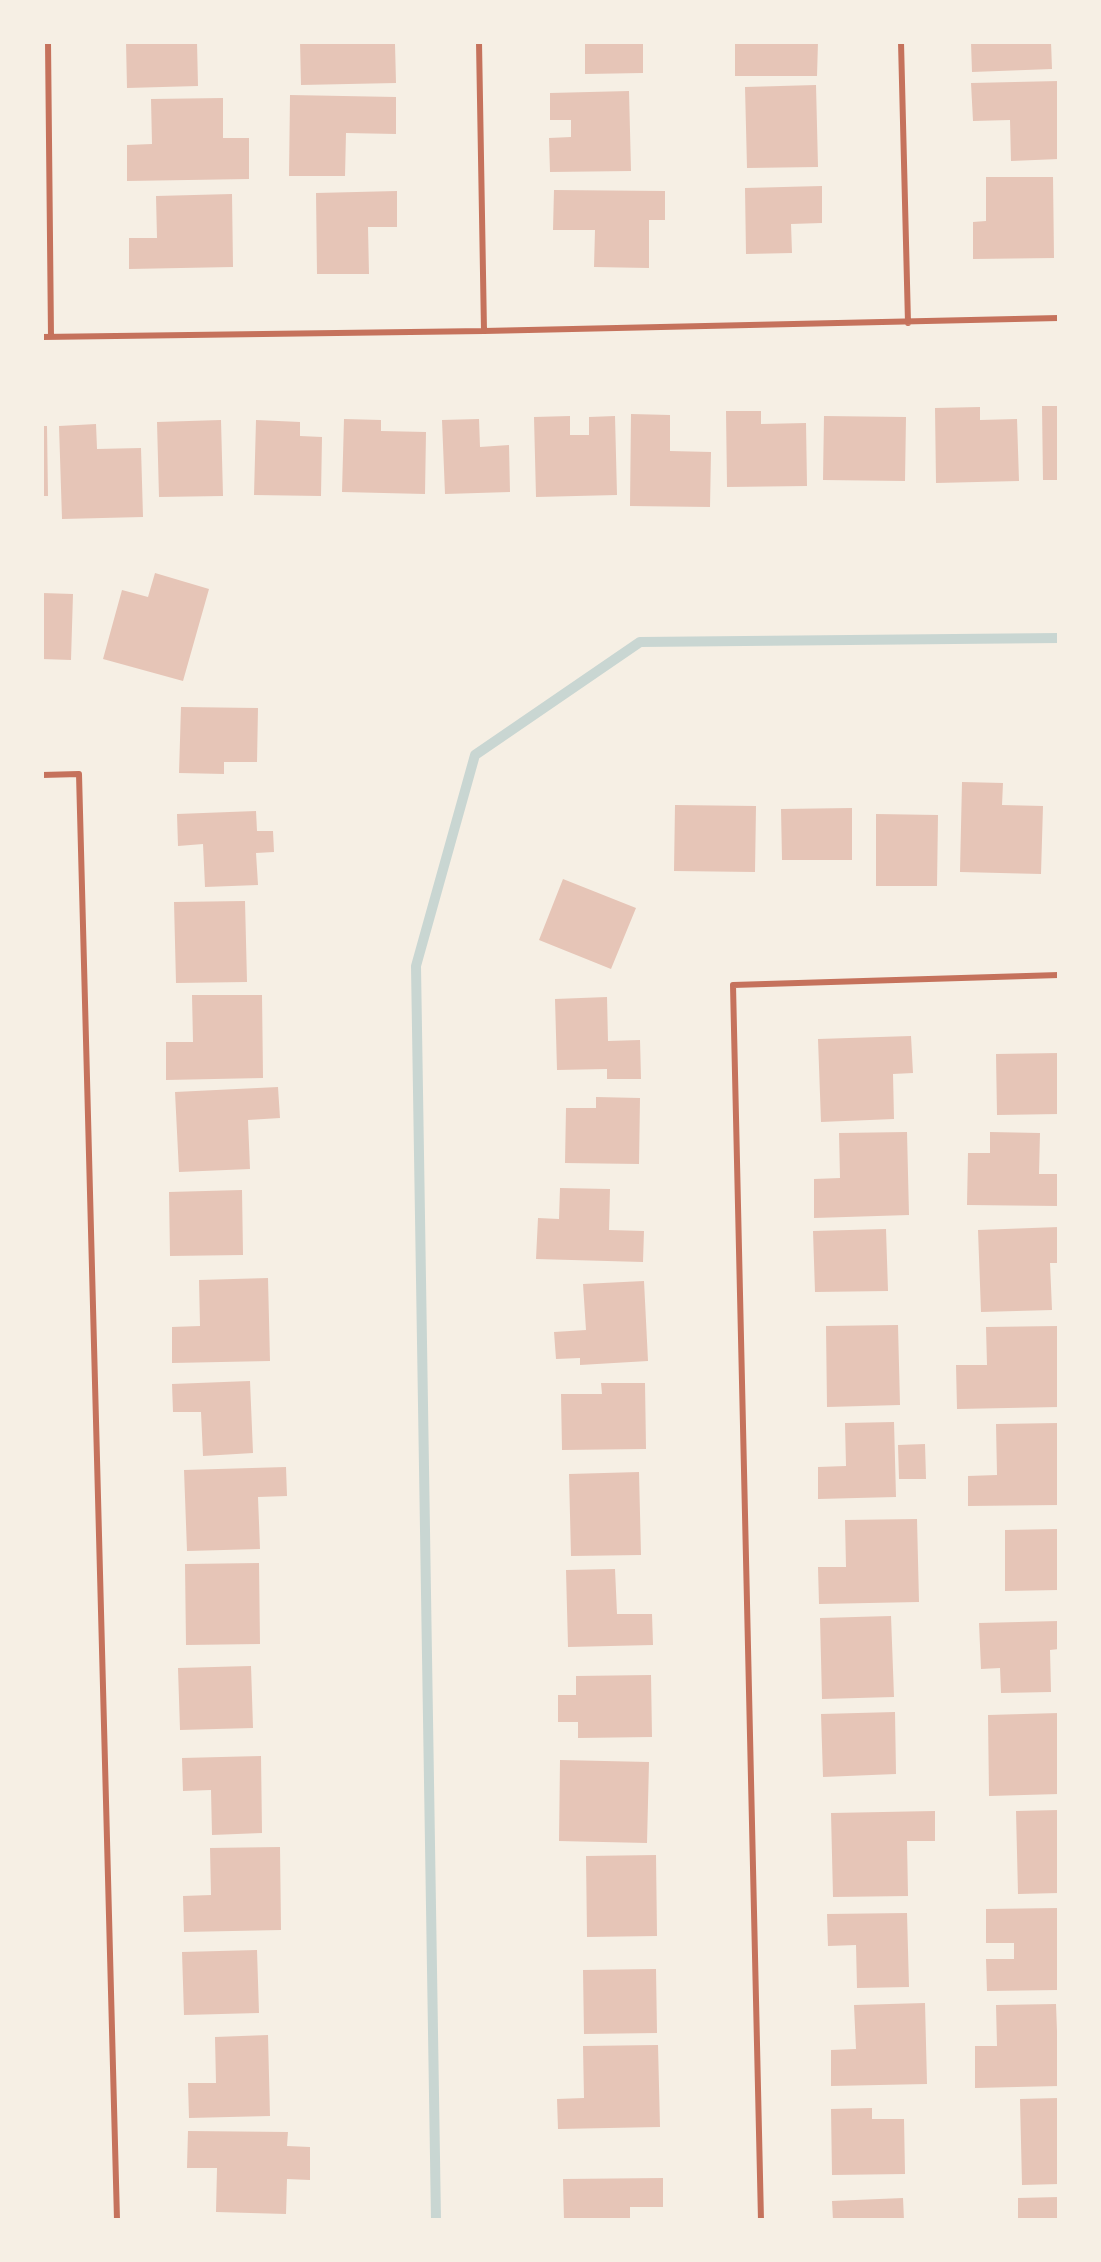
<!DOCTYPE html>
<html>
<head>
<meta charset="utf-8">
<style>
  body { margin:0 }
  #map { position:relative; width:1101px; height:2262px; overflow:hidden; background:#f6efe4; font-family:Lato,sans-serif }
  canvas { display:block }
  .frame { position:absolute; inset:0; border:44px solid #f6efe4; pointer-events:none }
</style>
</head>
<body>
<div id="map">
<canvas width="1101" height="2262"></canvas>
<div class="frame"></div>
</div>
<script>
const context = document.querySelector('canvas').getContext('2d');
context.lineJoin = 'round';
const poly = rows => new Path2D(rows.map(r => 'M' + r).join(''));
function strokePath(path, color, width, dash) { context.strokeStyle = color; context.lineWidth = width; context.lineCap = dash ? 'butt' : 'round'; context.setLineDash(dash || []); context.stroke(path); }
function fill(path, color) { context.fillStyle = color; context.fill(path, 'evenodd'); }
strokePath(poly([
  [436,2220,416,966,475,755,640,642,1059,638]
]), '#c9d6d2', 10);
fill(poly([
  [126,42,197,42,198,86,127,88],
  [300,42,395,44,396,83,301,85],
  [585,42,643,42,643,73,585,74],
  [735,42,818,42,817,76,735,76],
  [1051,42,1052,69,972,72,971,43],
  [1059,81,1059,159,1011,161,1010,120,973,121,971,83],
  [816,85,818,167,747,168,745,87],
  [629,91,631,171,550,172,549,138,571,137,571,120,550,120,550,93],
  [290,95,396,97,396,134,346,133,345,176,289,176],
  [223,98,223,138,249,138,249,179,127,181,127,145,152,144,151,99],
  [986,177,1053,177,1054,258,973,259,973,222,986,221],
  [822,186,822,223,791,224,792,253,746,254,745,188],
  [554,190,665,191,665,220,649,220,649,268,594,267,595,230,553,230],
  [397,191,397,227,368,227,369,274,317,274,316,193],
  [232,194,233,267,129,269,129,238,157,238,156,196],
  [1042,406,1059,406,1059,480,1043,480],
  [980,407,980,420,1017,419,1019,481,936,483,935,408],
  [726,411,761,411,761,424,806,423,807,486,727,487],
  [631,414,670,415,670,451,711,452,710,507,630,506],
  [570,416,570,435,589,435,589,417,615,416,617,495,536,497,534,417],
  [824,416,906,417,905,481,823,480],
  [344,419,381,420,381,431,426,432,425,494,342,492],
  [479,419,480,447,509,445,510,492,445,494,442,420],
  [221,420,223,496,159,497,157,422],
  [256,420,300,422,300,436,322,437,321,496,254,495],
  [96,424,97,449,141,448,143,517,62,519,59,426],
  [42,426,47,426,48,496,42,496],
  [155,573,209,589,183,681,103,659,122,590,148,597],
  [42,593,73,594,71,660,42,659],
  [181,707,258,708,257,762,224,762,224,774,179,773],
  [962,782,1003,783,1002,805,1043,806,1041,874,960,872],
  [675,805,756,806,755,872,674,871],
  [852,808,852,860,782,860,781,809],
  [256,811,257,831,273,831,274,852,256,853,258,885,205,887,203,844,178,846,177,814],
  [876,814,938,815,937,886,876,886],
  [563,879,636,908,611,969,539,940],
  [245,901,247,982,176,983,174,902],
  [192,995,262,995,263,1078,166,1080,166,1042,193,1042],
  [607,997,608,1041,640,1040,641,1079,607,1079,607,1069,557,1070,555,999],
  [911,1036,913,1073,893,1074,894,1119,821,1122,818,1039],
  [1059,1053,1059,1114,997,1115,996,1054],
  [278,1087,280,1118,248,1120,250,1169,179,1172,175,1092],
  [596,1097,640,1098,639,1164,565,1163,566,1108,596,1108],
  [907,1132,909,1215,814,1218,814,1179,840,1178,839,1133],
  [990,1132,1040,1133,1039,1174,1059,1174,1059,1206,967,1205,968,1153,990,1153],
  [560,1188,610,1189,609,1230,644,1231,643,1262,536,1259,538,1218,559,1219],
  [242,1190,243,1255,170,1256,169,1192],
  [1059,1227,1059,1263,1050,1263,1052,1310,981,1312,978,1230],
  [886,1229,888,1291,815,1292,813,1231],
  [268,1278,270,1361,172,1363,172,1327,200,1326,199,1280],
  [644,1281,648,1361,580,1365,580,1358,556,1359,554,1332,586,1330,583,1284],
  [898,1325,900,1405,827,1407,826,1326],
  [1059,1326,1059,1407,957,1409,956,1365,987,1365,986,1327],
  [250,1381,253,1453,203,1456,201,1412,173,1412,172,1384],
  [601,1383,645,1383,646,1449,562,1450,561,1394,602,1394],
  [894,1422,896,1497,818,1499,818,1467,846,1466,845,1423],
  [1059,1423,1059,1505,968,1506,968,1476,997,1475,996,1424],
  [925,1444,926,1479,899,1479,898,1445],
  [286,1467,287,1496,258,1497,260,1549,187,1551,184,1470],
  [639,1472,641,1555,571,1556,569,1474],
  [917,1519,919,1602,819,1604,818,1567,846,1567,845,1520],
  [1059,1529,1059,1590,1005,1591,1005,1530],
  [259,1563,260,1644,186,1645,185,1564],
  [615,1569,617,1614,652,1614,653,1645,568,1647,566,1570],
  [891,1616,894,1697,822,1699,820,1618],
  [1059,1621,1059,1649,1050,1650,1051,1692,1001,1693,1000,1668,981,1669,979,1623],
  [251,1666,253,1728,180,1730,178,1668],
  [651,1675,652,1737,578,1738,578,1722,558,1722,558,1695,576,1695,576,1676],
  [895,1712,896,1774,823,1777,821,1714],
  [1059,1713,1059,1794,989,1796,988,1715],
  [261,1756,262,1833,212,1835,211,1790,183,1791,182,1758],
  [560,1760,649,1762,647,1843,559,1841],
  [1059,1810,1059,1893,1018,1894,1016,1811],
  [935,1811,935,1841,907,1841,908,1896,833,1897,831,1813],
  [280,1847,281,1930,184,1932,183,1896,211,1895,210,1848],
  [656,1855,657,1936,587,1937,586,1856],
  [1059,1908,1059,1990,987,1991,986,1959,1014,1959,1014,1943,986,1943,986,1909],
  [907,1913,909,1987,857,1988,856,1945,828,1946,827,1914],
  [257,1950,259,2013,184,2015,182,1952],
  [656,1969,657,2033,584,2034,583,1970],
  [925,2003,927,2084,831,2086,831,2050,856,2049,854,2005],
  [1056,2004,1059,2086,975,2088,975,2046,997,2046,996,2005],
  [268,2035,270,2116,189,2118,188,2083,216,2083,215,2037],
  [658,2045,660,2127,558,2129,557,2099,584,2098,583,2046],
  [1059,2098,1059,2184,1022,2185,1020,2099],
  [872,2108,872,2119,904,2119,905,2174,832,2175,831,2109],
  [188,2131,288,2132,287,2146,310,2147,310,2180,287,2179,286,2214,216,2212,217,2168,187,2168],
  [663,2178,663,2207,630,2207,630,2220,564,2220,563,2179],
  [1059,2197,1059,2220,1018,2220,1018,2198],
  [903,2198,904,2220,833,2220,832,2201]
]), '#e6c5b7');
strokePath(poly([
  [48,42,51,337],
  [479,42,484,331],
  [901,42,908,323],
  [42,337,484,331,1059,318],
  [42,775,79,774,117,2220],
  [761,2220,733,985,1059,975]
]), '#c5725c', 6);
</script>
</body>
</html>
